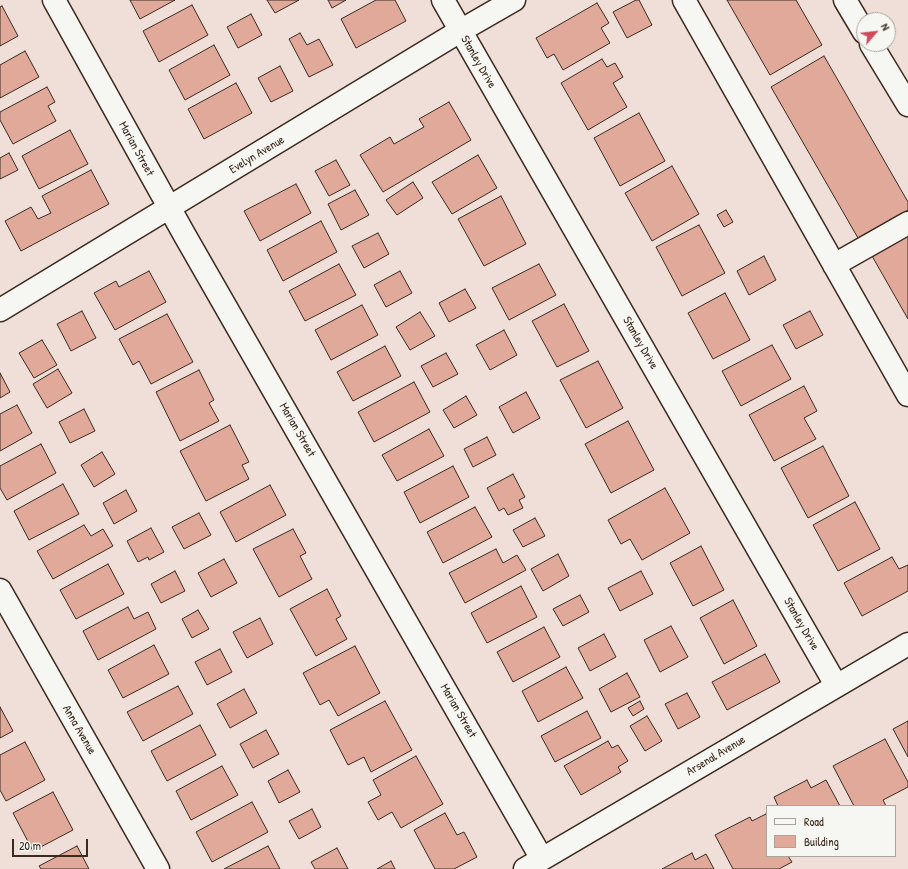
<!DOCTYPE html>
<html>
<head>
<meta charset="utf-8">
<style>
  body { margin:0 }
  #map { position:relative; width:908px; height:869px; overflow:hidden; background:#f0dfd8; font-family:"Patrick Hand",sans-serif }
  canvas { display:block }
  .legend { position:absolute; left:766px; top:805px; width:130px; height:52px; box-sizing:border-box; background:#f6f6f2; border:1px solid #aba49d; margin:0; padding:5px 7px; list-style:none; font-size:12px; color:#3b2a1e }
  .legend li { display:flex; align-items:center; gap:8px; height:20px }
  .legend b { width:20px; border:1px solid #aba49d }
  .north { position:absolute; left:856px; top:12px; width:40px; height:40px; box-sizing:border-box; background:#f6f6f2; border:1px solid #aba49d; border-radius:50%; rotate:62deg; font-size:11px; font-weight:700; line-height:16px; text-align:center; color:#3b2a1e }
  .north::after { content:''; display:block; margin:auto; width:14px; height:18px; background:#d1495b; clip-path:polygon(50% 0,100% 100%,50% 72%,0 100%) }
  .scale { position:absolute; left:12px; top:839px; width:76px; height:18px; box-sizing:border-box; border:2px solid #3b2a1e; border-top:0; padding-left:5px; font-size:12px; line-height:14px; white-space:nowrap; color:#3b2a1e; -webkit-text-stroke:3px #f6f6f2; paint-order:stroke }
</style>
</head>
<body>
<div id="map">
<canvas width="908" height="869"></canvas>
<ul class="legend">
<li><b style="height:5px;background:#f6f6f2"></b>Road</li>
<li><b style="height:11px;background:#e1a99a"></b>Building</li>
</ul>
<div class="north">N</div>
<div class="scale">20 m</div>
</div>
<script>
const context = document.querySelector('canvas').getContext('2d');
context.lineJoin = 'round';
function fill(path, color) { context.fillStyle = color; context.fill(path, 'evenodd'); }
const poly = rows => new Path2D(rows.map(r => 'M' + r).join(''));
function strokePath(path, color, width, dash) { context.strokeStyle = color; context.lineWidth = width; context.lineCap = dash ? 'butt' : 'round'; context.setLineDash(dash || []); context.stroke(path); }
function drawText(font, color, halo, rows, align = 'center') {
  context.font = font + ' "Patrick Hand",sans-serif'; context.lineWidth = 4; context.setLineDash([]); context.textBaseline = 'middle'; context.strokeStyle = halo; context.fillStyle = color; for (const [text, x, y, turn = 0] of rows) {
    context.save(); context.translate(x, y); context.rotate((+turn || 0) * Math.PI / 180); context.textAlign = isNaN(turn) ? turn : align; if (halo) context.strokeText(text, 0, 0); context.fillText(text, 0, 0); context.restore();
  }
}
const building = poly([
  [130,0,175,0,140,19,130,0],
  [267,0,299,0,275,13,267,0],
  [328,0,346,0,332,8,328,0],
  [376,0,395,0,406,21,356,48,341,19,376,0],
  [636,0,639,0,652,25,627,38,613,12,636,0],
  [727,0,796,0,822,45,770,75,727,0],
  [597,3,609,23,601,28,610,43,563,70,554,54,547,58,536,38,597,3],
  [192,5,208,35,159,62,143,31,192,5],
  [2,6,18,36,0,46,0,7,2,6],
  [251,14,262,35,238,48,227,27,251,14],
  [300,33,307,45,319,39,333,65,309,77,289,39,300,33],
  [214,45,230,75,185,100,169,70,214,45],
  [25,51,39,77,0,98,0,65,25,51],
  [824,56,908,202,908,210,858,238,771,87,824,56],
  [602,59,607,67,615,63,623,77,613,83,627,107,588,130,561,83,602,59],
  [280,66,293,91,271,102,258,78,280,66],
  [236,83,252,113,204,139,188,109,236,83],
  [47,87,55,102,48,106,56,121,13,144,0,120,0,112,47,87],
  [449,102,471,140,383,192,360,155,390,137,394,144,424,127,419,119,449,102],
  [639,113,665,161,620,186,594,138,639,113],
  [70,130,88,164,39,189,22,156,70,130],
  [9,153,18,170,0,179,0,158,9,153],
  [478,155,497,188,452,214,432,182,478,155],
  [336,160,350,185,329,196,315,171,336,160],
  [672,166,699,214,652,241,625,193,672,166],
  [91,170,109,204,21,251,5,221,31,207,38,219,51,213,42,196,91,170],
  [413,182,423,198,397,215,386,200,413,182],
  [296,184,311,213,260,241,244,211,296,184],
  [355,190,369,215,341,230,328,204,355,190],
  [501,196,526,244,484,266,458,219,501,196],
  [726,210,733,222,724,227,717,215,726,210],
  [321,221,337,252,283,281,267,250,321,221],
  [699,225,725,273,682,296,656,247,699,225],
  [378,233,389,254,364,268,352,246,378,233],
  [908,235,908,319,872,256,908,235],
  [764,256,776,280,749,295,737,271,764,256],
  [339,264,356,295,305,321,289,291,339,264],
  [539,264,556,295,509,320,492,288,539,264],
  [149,271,166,302,115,330,94,293,116,281,119,287,149,271],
  [400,271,412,293,386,307,374,285,400,271],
  [465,289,476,308,449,322,439,303,465,289],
  [725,293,750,340,713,359,688,313,725,293],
  [564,304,589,351,557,367,532,321,564,304],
  [362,305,378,335,331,360,315,330,362,305],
  [82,311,96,338,71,351,57,324,82,311],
  [810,311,823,335,796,349,783,325,810,311],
  [420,312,435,336,410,350,396,327,420,312],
  [167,314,193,362,151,384,139,361,133,365,119,339,167,314],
  [504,330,517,355,490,370,476,345,504,330],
  [42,340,57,365,34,378,19,353,42,340],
  [772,345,791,379,741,406,722,371,772,345],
  [385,346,401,376,353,401,337,372,385,346],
  [446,353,458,374,433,387,421,366,446,353],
  [598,361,623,408,586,428,560,380,598,361],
  [58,369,72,393,47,408,33,384,58,369],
  [199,370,214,400,209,403,219,421,180,441,156,392,199,370],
  [0,373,10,392,0,398,0,373],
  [414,382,430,412,374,442,358,412,414,382],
  [804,386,817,411,804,418,816,439,774,461,749,415,804,386],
  [526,392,540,418,513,433,499,407,526,392],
  [466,396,477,415,454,428,443,410,466,396],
  [17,405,32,433,0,451,0,414,17,405],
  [84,409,95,431,70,443,59,422,84,409],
  [628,421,654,470,611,493,585,444,628,421],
  [230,425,249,462,242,465,249,479,206,501,180,451,230,425],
  [429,429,444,456,397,481,382,455,429,429],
  [487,437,496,455,473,467,464,449,487,437],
  [41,444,56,473,7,500,0,488,0,466,41,444],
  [823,446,849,496,808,518,781,468,823,446],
  [102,452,115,474,94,487,81,465,102,452],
  [453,466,469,497,420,523,404,492,453,466],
  [513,474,525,497,519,500,523,508,508,515,504,508,499,511,487,488,513,474],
  [63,484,79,514,29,540,14,511,63,484],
  [270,485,286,515,236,542,220,512,270,485],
  [665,488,690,533,642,560,630,539,621,544,608,520,665,488],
  [126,490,137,511,114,524,103,503,126,490],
  [855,502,880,549,838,571,813,525,855,502],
  [475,507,492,537,443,563,427,532,475,507],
  [199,513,211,535,184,549,172,527,199,513],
  [535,518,545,536,523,547,513,530,535,518],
  [84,525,91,536,103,529,113,546,53,579,37,551,84,525],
  [151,528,164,552,149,560,148,557,138,562,127,541,151,528],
  [293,529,306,553,300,556,312,579,279,597,253,549,293,529],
  [701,546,724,590,693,606,670,563,701,546],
  [496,549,503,563,517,555,526,570,465,603,449,573,496,549],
  [558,554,569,576,543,591,531,569,558,554],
  [892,557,899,569,908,565,908,591,862,616,844,583,892,557],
  [224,559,237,583,211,597,198,573,224,559],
  [108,564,124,594,76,619,60,590,108,564],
  [175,571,185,591,161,603,151,584,175,571],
  [641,571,653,594,620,611,608,588,641,571],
  [521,586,537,617,487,643,471,613,521,586],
  [327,589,341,616,336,619,347,639,316,656,290,609,327,589],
  [580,595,589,612,563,626,553,609,580,595],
  [733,600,757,646,724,664,700,618,733,600],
  [128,607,134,619,148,612,156,629,98,660,83,631,128,607],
  [198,610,209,629,192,638,182,619,198,610],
  [260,618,273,644,247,658,233,632,260,618],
  [671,626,688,657,660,672,644,640,671,626],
  [544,627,560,657,513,682,497,652,544,627],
  [604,634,616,657,590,671,578,648,604,634],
  [154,645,169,674,123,698,108,670,154,645],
  [355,646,380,693,338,716,329,700,320,705,303,673,355,646],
  [220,649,232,672,207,685,195,662,220,649],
  [765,654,780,682,727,710,712,682,765,654],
  [566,667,583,698,538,722,522,691,566,667],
  [627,673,640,697,611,712,599,689,627,673],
  [178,686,193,714,143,741,127,712,178,686],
  [244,689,257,713,230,728,217,704,244,689],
  [687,693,700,717,678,729,665,704,687,693],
  [385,701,412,750,371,772,364,757,348,765,330,730,385,701],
  [640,701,644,709,633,716,628,708,640,701],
  [0,707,13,731,0,738,0,707],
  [587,711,601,738,555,762,541,736,587,711],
  [647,716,662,741,645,751,630,726,647,716],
  [908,721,908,757,893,729,908,721],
  [200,725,216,755,167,781,151,751,200,725],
  [266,730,279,754,253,768,240,744,266,730],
  [885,739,908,782,908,787,883,800,886,806,854,806,833,766,885,739],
  [608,741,612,748,618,745,628,761,618,767,621,772,581,795,564,766,608,741],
  [25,742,45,780,6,801,0,790,0,755,25,742],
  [416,756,443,804,401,828,392,812,378,820,368,802,381,795,373,780,416,756],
  [222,766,238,795,191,820,176,791,222,766],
  [288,770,300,792,279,803,268,781,288,770],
  [807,780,811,788,826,780,840,806,778,806,774,797,807,780],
  [53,792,73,830,33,851,13,813,53,792],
  [252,802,268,832,212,862,196,832,252,802],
  [312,809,321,827,299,839,289,821,312,809],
  [445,813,457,835,464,832,477,857,454,869,435,869,414,830,445,813],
  [766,814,767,816,767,856,788,856,792,862,779,869,733,869,715,835,750,817,752,821,766,814],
  [77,846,89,869,41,869,39,866,77,846],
  [268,846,280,869,224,869,268,846],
  [337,848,348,869,315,869,311,862,337,848],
  [692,853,695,860,706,854,714,869,662,869,692,853],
  [391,861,395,869,377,869,391,861]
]);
fill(building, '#e1a99a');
strokePath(building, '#3b2a1e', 1);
const minor = poly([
  [54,0,184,234,542,859],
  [443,0,836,685],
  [684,0,908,395],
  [834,265,908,223],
  [0,310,460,31,514,0],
  [0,590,158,869],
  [525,869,908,644]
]);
const major = poly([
  [845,0,864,32],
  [871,44,908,105]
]);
strokePath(minor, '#3b2a1e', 25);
strokePath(major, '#3b2a1e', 25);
strokePath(minor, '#f6f6f2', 22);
strokePath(major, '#f6f6f2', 22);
drawText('12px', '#3b2a1e', '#f6f6f2', [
  ["Stanley Drive",478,62,60],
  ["Marian Street",136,149,61],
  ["Evelyn Avenue",257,155,-31],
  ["Stanley Drive",640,343,60],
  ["Marian Street",297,430,60],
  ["Stanley Drive",801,624,60],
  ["Marian Street",458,711,60],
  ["Anna Avenue",79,730,60],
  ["Arsenal Avenue",716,756,-31]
]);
</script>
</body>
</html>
